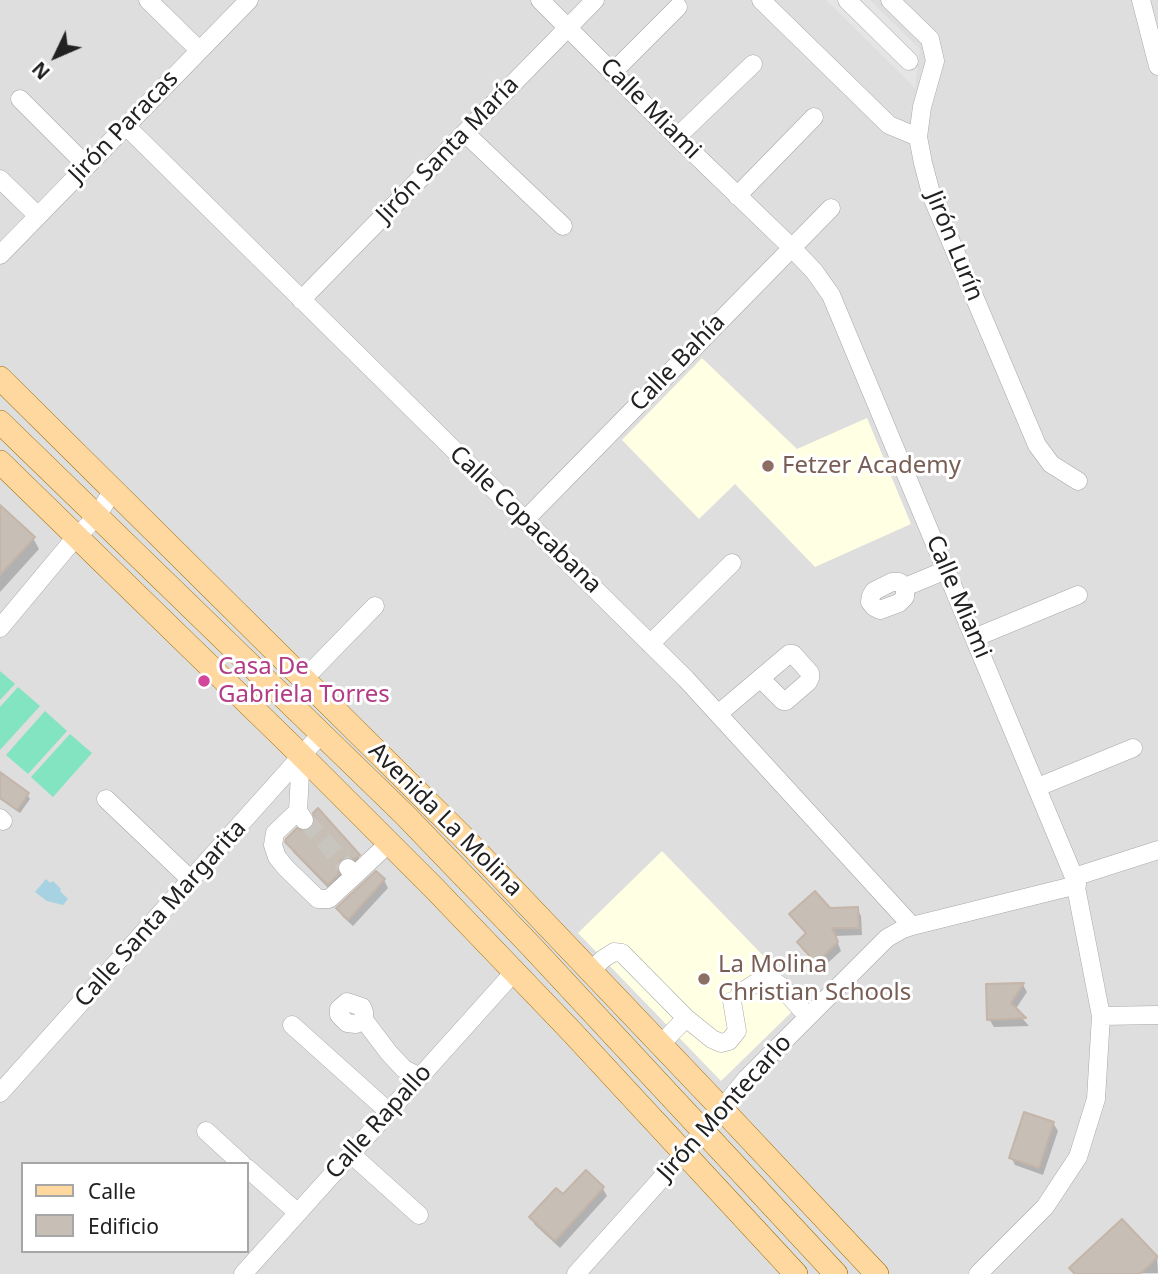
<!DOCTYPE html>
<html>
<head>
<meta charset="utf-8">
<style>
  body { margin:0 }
  #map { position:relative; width:1158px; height:1274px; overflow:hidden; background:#f2eee7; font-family:"Noto Sans",sans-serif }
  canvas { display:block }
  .legend { position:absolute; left:21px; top:1162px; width:228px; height:91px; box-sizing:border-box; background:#fff; border:2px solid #a6a6a6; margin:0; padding:9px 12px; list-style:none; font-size:21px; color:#212121 }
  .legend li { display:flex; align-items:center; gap:14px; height:35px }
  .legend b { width:35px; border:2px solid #a6a6a6 }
  .north { position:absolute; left:21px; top:21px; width:70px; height:70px; -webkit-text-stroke:5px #fff; paint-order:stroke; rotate:226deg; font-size:19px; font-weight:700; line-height:28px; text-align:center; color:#212121 }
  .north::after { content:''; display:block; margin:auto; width:24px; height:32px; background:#212121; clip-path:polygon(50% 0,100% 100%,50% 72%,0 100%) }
</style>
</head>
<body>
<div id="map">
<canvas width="1158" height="1274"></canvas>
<ul class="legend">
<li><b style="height:9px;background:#ffd89f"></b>Calle</li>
<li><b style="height:19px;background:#c7beb6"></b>Edificio</li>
</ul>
<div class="north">N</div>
</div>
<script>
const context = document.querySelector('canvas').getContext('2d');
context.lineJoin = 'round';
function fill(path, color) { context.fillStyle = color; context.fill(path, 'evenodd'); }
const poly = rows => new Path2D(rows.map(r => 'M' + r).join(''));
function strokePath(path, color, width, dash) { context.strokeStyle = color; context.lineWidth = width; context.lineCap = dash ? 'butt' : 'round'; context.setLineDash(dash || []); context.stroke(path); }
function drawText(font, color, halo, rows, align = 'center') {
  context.font = font + ' "Noto Sans",sans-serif'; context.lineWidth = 6; context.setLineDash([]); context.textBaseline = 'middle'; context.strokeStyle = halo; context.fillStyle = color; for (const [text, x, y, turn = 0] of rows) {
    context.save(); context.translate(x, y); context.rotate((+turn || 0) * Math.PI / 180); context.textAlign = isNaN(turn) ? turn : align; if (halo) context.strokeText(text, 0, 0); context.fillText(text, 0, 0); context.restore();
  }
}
fill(poly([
  [0,0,1158,0,1158,1274,0,1274],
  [23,1164,247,1164,247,1251,23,1251]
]), '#dfdede');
fill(poly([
  [702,358,797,449,867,418,911,524,815,567,735,484,699,519,622,440],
  [662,851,805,999,721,1081,578,933]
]), '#feffe3');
fill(poly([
  [0,671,15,684,0,700],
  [18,687,40,706,0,750,0,707],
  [45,711,67,731,28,774,6,755],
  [70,734,92,753,53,797,31,777]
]), '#82e4c0');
fill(poly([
  [826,0,870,0,920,49,915,88]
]), '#e5e5e5');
fill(poly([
  [46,879,50,883,53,881,61,889,60,891,68,899,63,905,47,901,35,892]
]), '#a6d2e1');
fill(poly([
  [0,508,33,538,39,549,0,592],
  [0,774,27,794,30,799,20,813,0,799],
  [287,841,358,856,364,866,334,894,293,852],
  [384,880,388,888,353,926,342,916,338,908],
  [829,909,857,909,861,916,862,935,835,936,841,951,821,969,803,950,799,942,807,935,791,915],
  [1023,985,1027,992,1015,1010,1029,1026,994,1027,989,1019],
  [1053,1123,1058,1131,1043,1175,1015,1165,1011,1157],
  [586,1172,603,1189,607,1196,560,1248,535,1225,531,1218,563,1197],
  [1122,1221,1157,1258,1158,1273,1075,1274]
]), '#0003');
const building = poly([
  [0,505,35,537,0,575,0,505],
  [0,772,29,793,17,810,0,798,0,772],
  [318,808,360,855,355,859,346,857,340,860,337,866,339,874,328,885,285,842,286,839,297,828,304,831,311,829,315,820,313,813,318,808],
  [376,871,385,879,348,920,336,908,376,871],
  [815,891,830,908,858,907,859,928,832,928,838,942,816,963,797,942,806,933,789,914,815,891],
  [1024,983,1011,1003,1026,1018,987,1020,986,984,1024,983],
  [1024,1112,1054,1122,1039,1168,1009,1158,1024,1112],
  [586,1170,604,1187,555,1241,529,1217,556,1188,563,1194,586,1170],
  [1122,1219,1158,1257,1140,1274,1075,1274,1069,1268,1122,1219]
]);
fill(building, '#c7beb6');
strokePath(building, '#c4b5a8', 2);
strokePath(poly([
  [305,820,348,868]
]), '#c8c5bf', 18, [18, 9]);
const minor = poly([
  [148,0,199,50],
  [540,0,677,137,791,247,814,271,831,295,1074,877,1101,1016,1096,1099,1078,1157,1045,1207,978,1274],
  [761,0,889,125,918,137],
  [847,0,909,61],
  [890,0,930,39,935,61,922,107,918,137,923,163,932,197,1037,445,1051,464,1078,481],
  [1141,0,1158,66],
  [612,73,678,7],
  [20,99,87,166],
  [126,126,686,679,912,926],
  [465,133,563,226],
  [677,137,753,64],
  [0,179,38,216],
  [737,196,814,117],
  [0,255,249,0],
  [301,300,595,0],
  [525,520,831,208],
  [905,587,905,597,899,603,880,610,874,607,870,602,871,596,874,591,892,582,899,582,905,587,946,570],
  [0,628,70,544,97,516,113,490],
  [974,638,1078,595],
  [650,644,732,563],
  [304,679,375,606],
  [718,714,789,654,793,654,810,673,810,678,808,682,786,701,783,701,761,679],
  [301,755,298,811,304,820],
  [1038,787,1133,748],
  [106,799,191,880],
  [298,811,275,833,273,845,277,857,286,868,318,899,329,899,355,875],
  [0,818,3,821],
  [348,868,355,875,389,843],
  [1074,877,1158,850],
  [591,971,603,959,614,952,622,953,686,1018],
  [740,993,759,981,773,981,781,986,800,1008,809,1016],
  [1101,1016,1158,1015],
  [364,1020,356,1024,347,1023,339,1015,339,1009,347,1002,362,1007,364,1012,364,1020,389,1053,404,1069,420,1077],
  [292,1025,389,1112],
  [661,1044,686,1018,712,1039,721,1043,729,1041,737,1031,732,1001],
  [0,1093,321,734],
  [206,1131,242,1164],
  [351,1154,419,1215],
  [247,1168,298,1213],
  [243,1274,515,971],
  [576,1274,704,1131,747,1078,887,938,903,929,912,926,1077,885]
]);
const major = poly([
  [0,378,463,837,722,1109,877,1274],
  [0,422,405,815,531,946,836,1274],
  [0,462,301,755,434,888,572,1032,796,1274]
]);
strokePath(minor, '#a8a8a8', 19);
strokePath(major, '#9e6e00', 24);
strokePath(minor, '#fff', 18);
strokePath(major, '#ffd89f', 23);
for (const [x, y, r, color] of [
  [768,466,7,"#8d6e63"],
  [204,681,7,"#d1479c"],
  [704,979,7,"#8d6e63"]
]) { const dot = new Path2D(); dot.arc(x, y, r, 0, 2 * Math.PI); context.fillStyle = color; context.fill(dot); strokePath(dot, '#fff', 2.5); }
drawText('24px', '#212121', '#fff', [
  ["Calle Miami",650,109,45],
  ["Jirón Paracas",124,127,-46],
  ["Jirón Santa María",448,150,-46],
  ["Jirón Lurín",954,246,68],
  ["Calle Bahía",678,363,-46],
  ["Calle Copacabana",525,520,44],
  ["Calle Miami",958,597,67],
  ["Avenida La Molina",445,820,45],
  ["Calle Santa Margarita",161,914,-48],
  ["Jirón Montecarlo",725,1108,-48],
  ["Calle Rapallo",379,1122,-48]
]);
drawText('24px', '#785e54', '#fff', [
  ["Fetzer Academy",782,466],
  ["La Molina",718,965],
  ["Christian Schools",718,993]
], 'left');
drawText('24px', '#b23c85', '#fff', [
  ["Casa De",218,667],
  ["Gabriela Torres",218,695]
], 'left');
</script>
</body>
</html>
